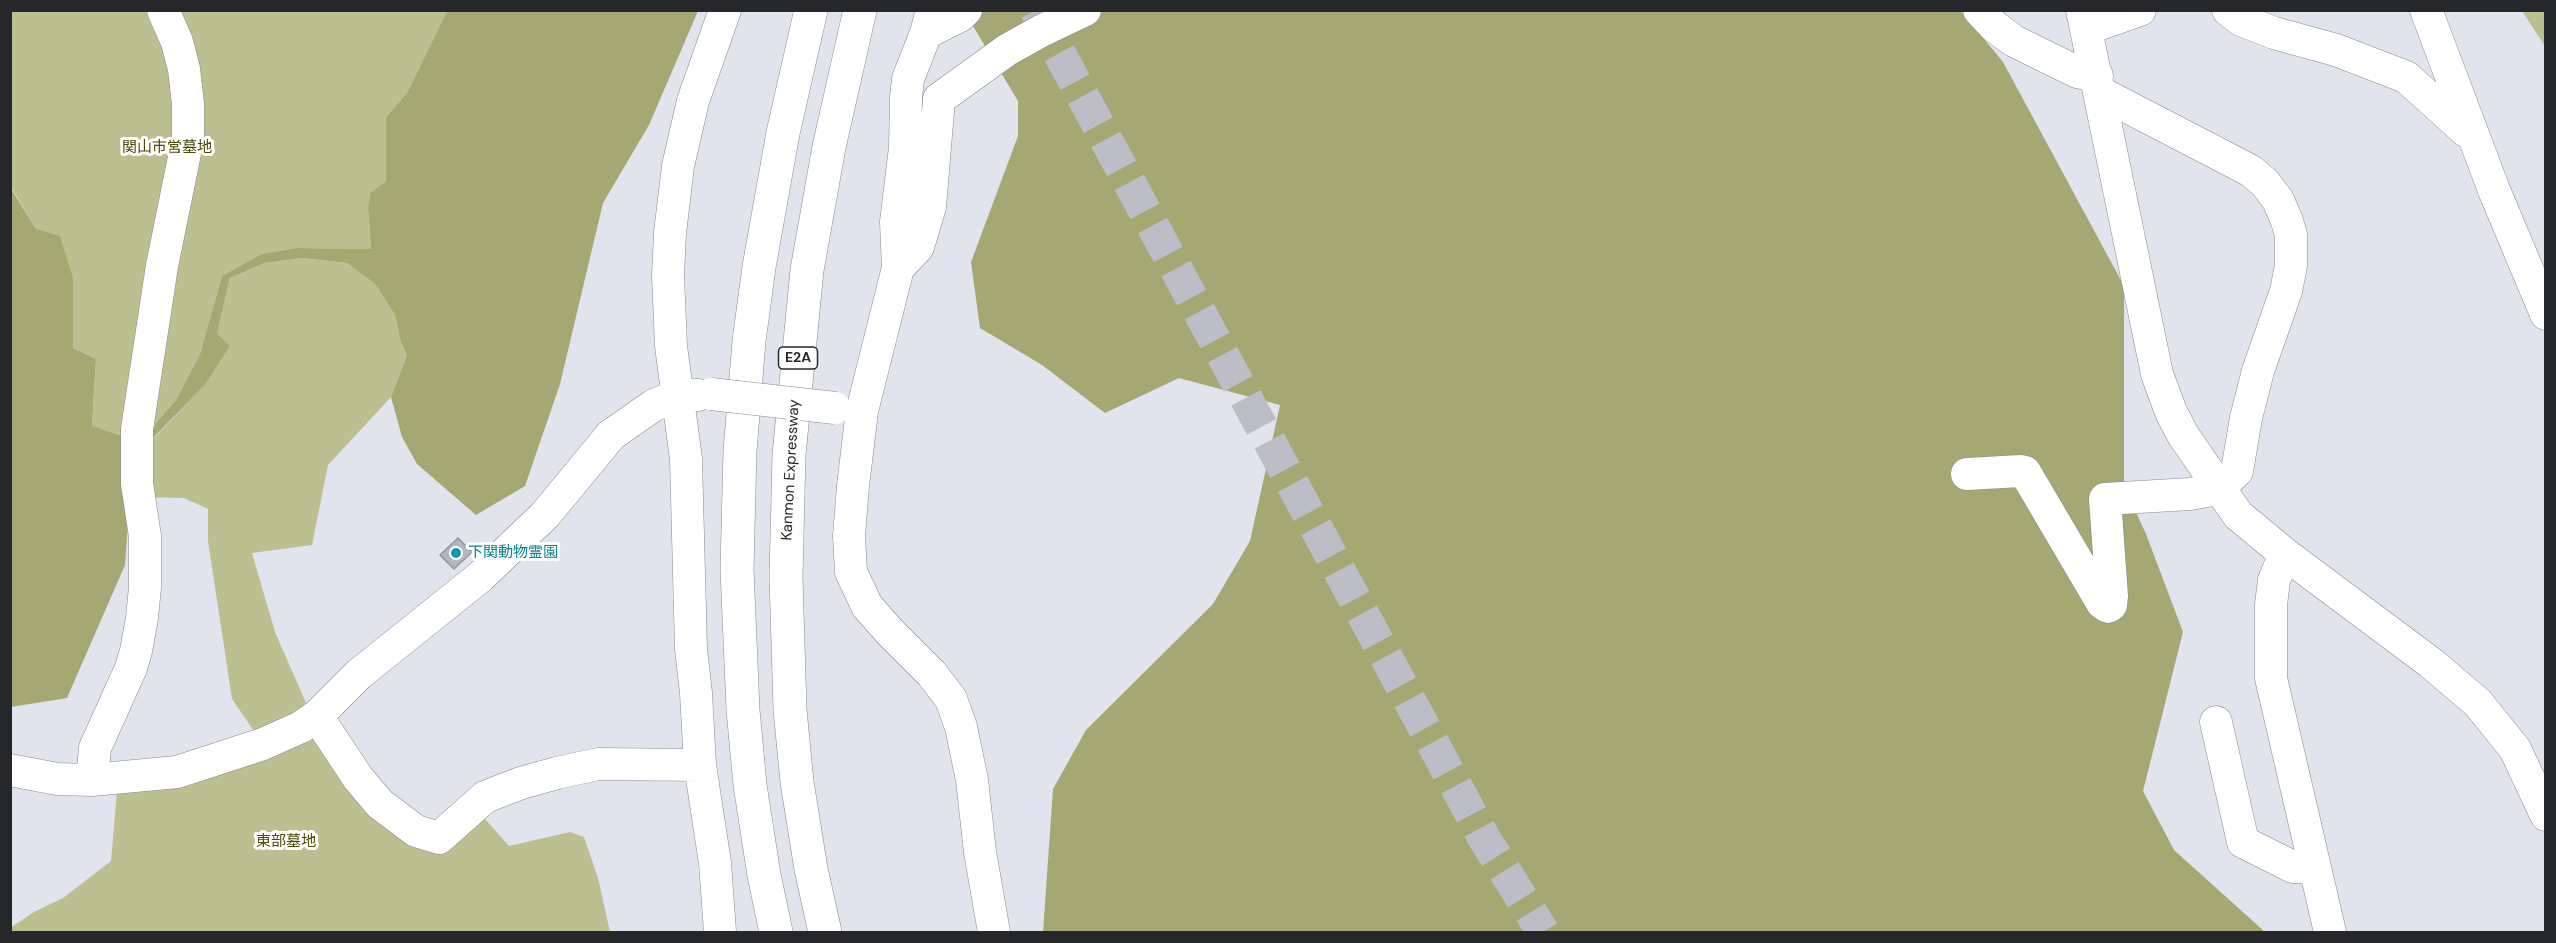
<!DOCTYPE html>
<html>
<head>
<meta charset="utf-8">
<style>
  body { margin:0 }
  #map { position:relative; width:2556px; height:943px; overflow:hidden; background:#e1e3ed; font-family:"DM Sans",sans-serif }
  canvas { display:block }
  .frame { position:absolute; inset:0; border:12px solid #26272a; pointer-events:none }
</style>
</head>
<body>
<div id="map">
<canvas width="2556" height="943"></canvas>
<div class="frame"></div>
</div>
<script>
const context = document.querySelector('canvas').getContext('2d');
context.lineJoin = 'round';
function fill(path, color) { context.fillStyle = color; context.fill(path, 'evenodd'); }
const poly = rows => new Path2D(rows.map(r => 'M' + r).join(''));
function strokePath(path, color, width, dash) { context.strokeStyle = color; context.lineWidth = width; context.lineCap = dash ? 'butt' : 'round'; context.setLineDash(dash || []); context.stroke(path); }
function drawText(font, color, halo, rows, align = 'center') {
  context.font = font + ' "DM Sans","Noto Sans JP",sans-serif'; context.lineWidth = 6; context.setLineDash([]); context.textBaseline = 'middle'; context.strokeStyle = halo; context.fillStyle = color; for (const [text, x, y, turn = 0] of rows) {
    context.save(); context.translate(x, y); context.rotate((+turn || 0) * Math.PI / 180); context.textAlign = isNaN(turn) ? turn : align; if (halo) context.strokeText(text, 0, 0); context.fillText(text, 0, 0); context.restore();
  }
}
fill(poly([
  [11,11,447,11,407,93,386,117,386,181,370,193,368,208,371,249,296,248,261,254,222,276,200,354,176,400,156,423,152,440,205,385,230,346,217,333,230,278,265,263,302,258,347,263,375,284,395,315,401,343,407,355,391,397,328,465,312,545,252,553,275,632,306,703,295,716,256,734,232,699,208,541,208,509,184,498,135,497,92,427,96,359,73,348,73,278,36,229,11,187],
  [2522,11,2545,11,2545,46],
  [319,736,400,827,479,812,509,846,570,832,584,837,598,878,610,932,11,932,10,928,34,912,63,898,111,861,117,791]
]), '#bcbf90');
fill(poly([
  [447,11,698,11,649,125,603,203,560,384,525,486,476,515,417,464,402,437,391,397,407,355,401,343,395,315,375,284,347,263,302,258,265,263,230,278,217,333,230,346,205,385,150,441,156,423,176,400,200,354,222,276,261,254,296,248,371,249,368,208,370,193,386,181,386,117,407,93],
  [971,11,1961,11,2003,62,2124,286,2124,486,2146,534,2183,632,2143,791,2174,850,2265,932,1043,932,1053,789,1086,730,1213,604,1250,541,1280,405,1179,378,1105,413,1042,365,980,328,971,262,1018,136,1018,101,973,26],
  [10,187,36,229,60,236,73,278,73,348,96,359,92,426,124,437,129,510,125,565,67,698,11,707]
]), '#a5a872');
const building = poly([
  [458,538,472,552,454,569,440,555,458,538]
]);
fill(building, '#b3b5bf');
strokePath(building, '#9597a0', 1.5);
strokePath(poly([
  [1036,10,1484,838,1543,932]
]), '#bcbdc6', 33, [33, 16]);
const minor = poly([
  [932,10,926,33,908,79,906,97,905,148,896,222,898,268,862,411,853,486,849,536,851,572,867,606,889,631,932,674,951,699,961,727,972,780,980,852,994,932],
  [1979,10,1995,27,2014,41,2077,72,2097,76],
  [2082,10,2157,374,2171,412,2183,435,2238,515,2285,554,2431,663,2478,703,2515,749,2546,815],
  [2228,10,2241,20,2274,33,2336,50,2406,77,2466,131],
  [2426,10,2494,190,2546,314],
  [2086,29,2140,10],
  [926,33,960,16,966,10],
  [898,268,918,247,930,207,939,99,1007,50,1041,31,1085,10],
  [1967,474,2021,471,2025,472,2102,603,2108,607,2111,605,2112,596,2105,499,2190,494,2218,489,2237,471,2246,418,2258,371,2286,291,2291,266,2291,235,2287,221,2278,200,2265,183,2251,171,2101,93],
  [2285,554,2274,580,2271,605,2271,678,2330,932],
  [317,716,358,778,380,804,416,831,439,838,485,797,521,783,557,773,598,764,700,765],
  [2216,722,2243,842,2293,867,2315,868],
  [10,770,57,779,92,780,177,772,263,744,301,727,317,716,359,674,480,577,545,515,611,435,654,405,677,396,698,395],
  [92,780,95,748,131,668,136,651,142,618,145,587,145,536,137,484,137,429,162,266,188,138,188,104,184,69,177,42,163,10],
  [720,932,715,863,700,765,696,693,691,649,686,459,671,346,668,276,670,233,678,166,693,101,725,10]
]);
const highway = poly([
  [776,932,764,875,750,785,743,710,737,569,740,451,749,341,759,267,783,133,811,10],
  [825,932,811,869,797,782,790,710,786,577,789,455,807,270,829,147,860,10]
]);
strokePath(minor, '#878992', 33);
strokePath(highway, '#878992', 34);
strokePath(minor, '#fff', 32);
strokePath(highway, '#fff', 33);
const minorBridge = poly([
  [711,394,835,408]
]);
strokePath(minorBridge, '#878992', 33, []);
strokePath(minorBridge, '#fff', 32);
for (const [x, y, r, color] of [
  [456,553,6,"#0f9aa8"]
]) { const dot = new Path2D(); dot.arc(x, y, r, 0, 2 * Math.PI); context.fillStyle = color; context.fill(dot); strokePath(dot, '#fff', 2); }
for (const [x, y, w] of [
  [798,358,39]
]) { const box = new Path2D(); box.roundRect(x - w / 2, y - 11, w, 22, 4.5); context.fillStyle = '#fff'; context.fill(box); strokePath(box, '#26272a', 1.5); }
drawText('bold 14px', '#26272a', null, [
  ["E2A",798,358]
]);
drawText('15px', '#4a4a08', '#fff', [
  ["関山市営墓地",167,148],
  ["東部墓地",286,842]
]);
drawText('15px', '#26272a', '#fff', [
  ["Kanmon Expressway",791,470,-87]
]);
drawText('15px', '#0d838f', '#fff', [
  ["下関動物霊園",468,553]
], 'left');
</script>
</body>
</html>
